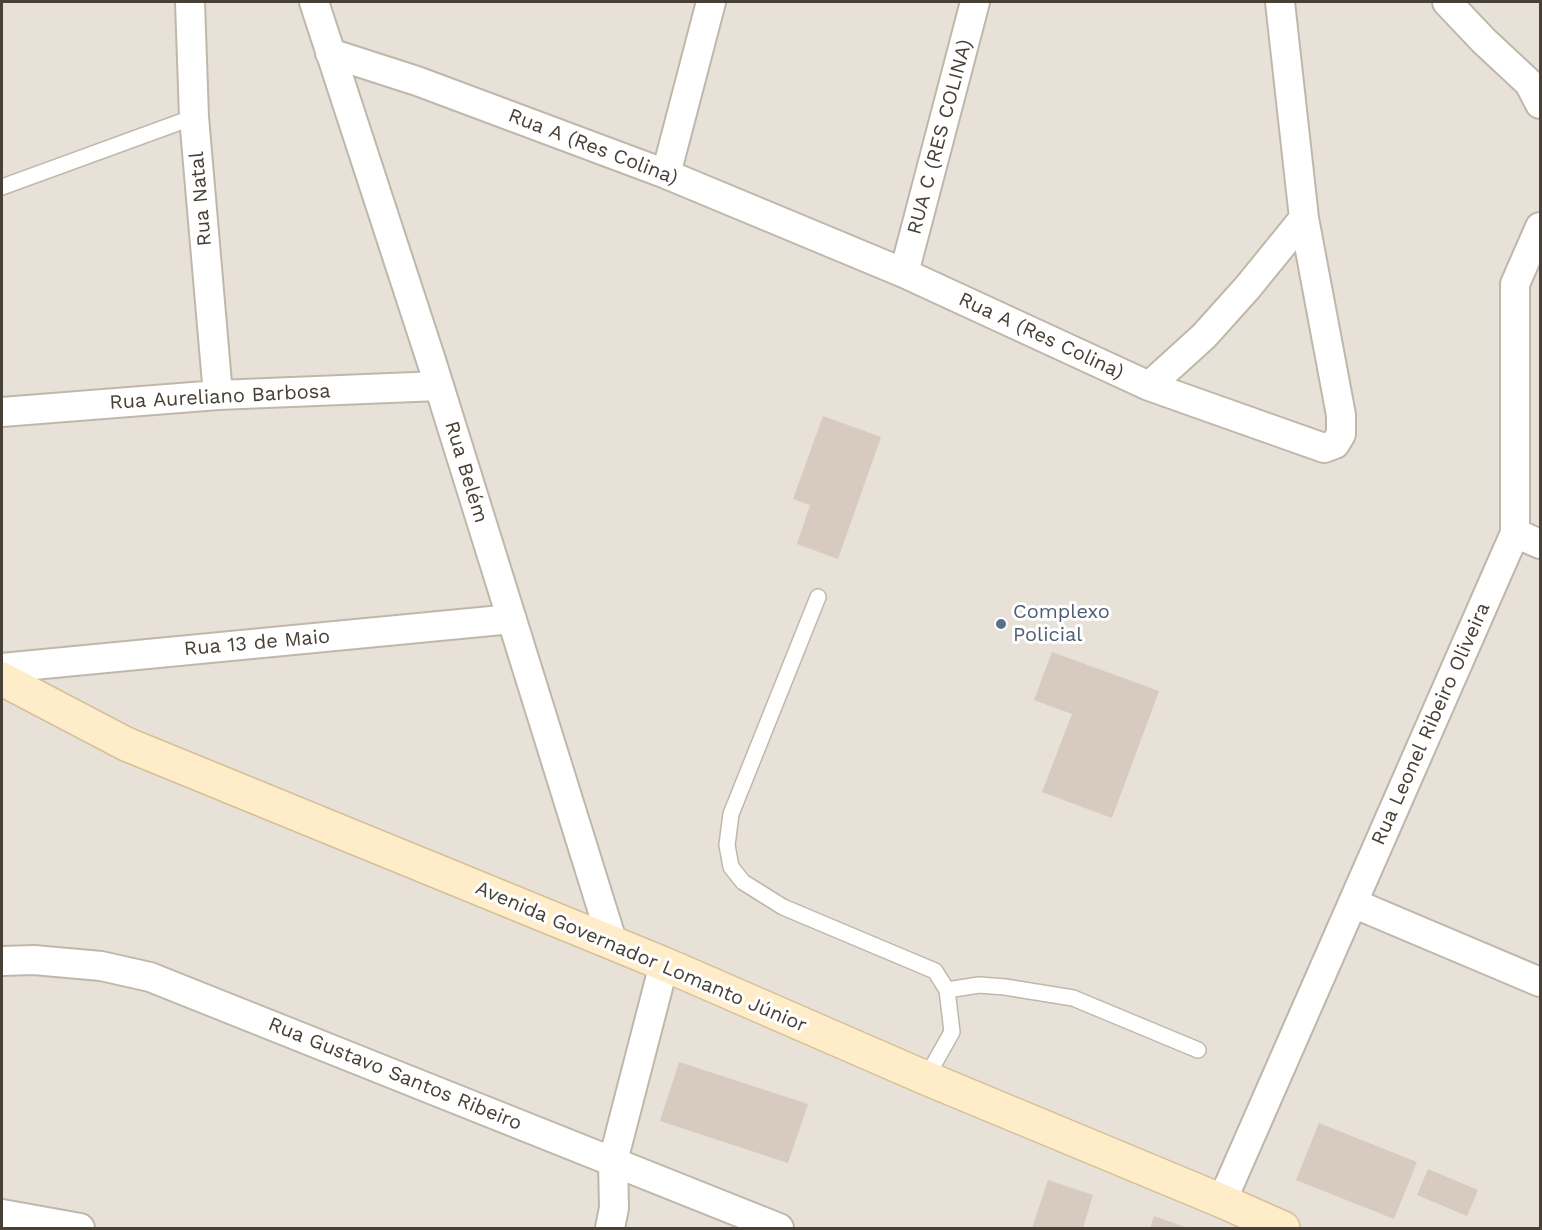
<!DOCTYPE html>
<html>
<head>
<meta charset="utf-8">
<style>
  body { margin:0 }
  #map { position:relative; width:1542px; height:1230px; overflow:hidden; background:#f4f0e9; font-family:"Work Sans",sans-serif }
  canvas { display:block }
  .frame { position:absolute; inset:0; border:3px solid #484037; pointer-events:none }
</style>
</head>
<body>
<div id="map">
<canvas width="1542" height="1230"></canvas>
<div class="frame"></div>
</div>
<script>
const context = document.querySelector('canvas').getContext('2d');
context.lineJoin = 'round';
function fill(path, color) { context.fillStyle = color; context.fill(path, 'evenodd'); }
const poly = rows => new Path2D(rows.map(r => 'M' + r).join(''));
function strokePath(path, color, width, dash) { context.strokeStyle = color; context.lineWidth = width; context.lineCap = dash ? 'butt' : 'round'; context.setLineDash(dash || []); context.stroke(path); }
function drawText(font, color, halo, rows, align = 'center') {
  context.font = font + ' "Work Sans",sans-serif'; context.lineWidth = 6; context.setLineDash([]); context.textBaseline = 'middle'; context.strokeStyle = halo; context.fillStyle = color; for (const [text, x, y, turn = 0] of rows) {
    context.save(); context.translate(x, y); context.rotate((+turn || 0) * Math.PI / 180); context.textAlign = isNaN(turn) ? turn : align; if (halo) context.strokeText(text, 0, 0); context.fillText(text, 0, 0); context.restore();
  }
}
fill(poly([
  [2,2,1540,2,1540,1228,2,1228]
]), '#e8e1d7');
fill(poly([
  [823,416,881,437,838,559,797,544,810,505,793,499],
  [1052,652,1159,691,1112,818,1042,792,1072,714,1034,700],
  [679,1062,808,1104,788,1163,660,1121],
  [1319,1123,1417,1162,1394,1219,1296,1180],
  [1428,1169,1478,1190,1467,1216,1417,1195],
  [1048,1180,1093,1195,1083,1228,1032,1228],
  [1154,1216,1188,1228,1150,1228]
]), '#d6cbbe');
const service = poly([
  [2,187,194,117],
  [818,597,731,814,727,845,731,867,743,882,783,907,935,971,947,990,952,1032,926,1078],
  [947,990,979,985,1005,987,1073,998,1198,1050]
]);
const minor = poly([
  [190,2,194,117,218,395],
  [314,2,431,360,613,944],
  [1447,2,1484,41,1529,83,1540,104],
  [330,53,417,81,666,174,904,273,1149,386,1324,448,1335,444,1341,434,1341,415,1304,218,1280,2],
  [666,174,711,2],
  [904,273,975,2],
  [1149,386,1204,336,1248,287,1304,218],
  [2,412,218,395,439,386],
  [1515,533,1540,544],
  [2,668,512,619],
  [1353,903,1540,982],
  [2,961,34,960,101,966,150,977,779,1228],
  [1222,1201,1515,533,1515,284,1540,227],
  [2,1214,80,1228],
  [610,1228,614,1208,613,1161,664,964]
]);
const secondary = poly([
  [2,679,126,744,664,964,926,1078,1222,1201,1283,1228]
]);
strokePath(service, '#c0b7ab', 18);
strokePath(minor, '#c0b7ab', 32);
strokePath(secondary, '#d4c099', 36);
strokePath(service, '#fff', 15);
strokePath(minor, '#fff', 28);
strokePath(secondary, '#feedc8', 33);
for (const [x, y, r, color] of [
  [1001,624,6,"#5c6f8a"]
]) { const dot = new Path2D(); dot.arc(x, y, r, 0, 2 * Math.PI); context.fillStyle = color; context.fill(dot); strokePath(dot, '#fff', 2); }
drawText('20px', '#484037', '#fff', [
  ["RUA C (RES COLINA)",940,137,-75],
  ["Rua A (Res Colina)",593,147,21],
  ["Rua Natal",201,199,-95],
  ["Rua A (Res Colina)",1041,336,25],
  ["Rua Aureliano Barbosa",220,397,-3],
  ["Rua Belém",466,472,73],
  ["Rua 13 de Maio",257,643,-5],
  ["Rua Leonel Ribeiro Oliveira",1431,724,-66],
  ["Avenida Governador Lomanto Júnior",641,957,23],
  ["Rua Gustavo Santos Ribeiro",395,1074,22]
]);
drawText('20px', '#4e5e75', '#fff', [
  ["Complexo",1013,612],
  ["Policial",1013,635]
], 'left');
</script>
</body>
</html>
